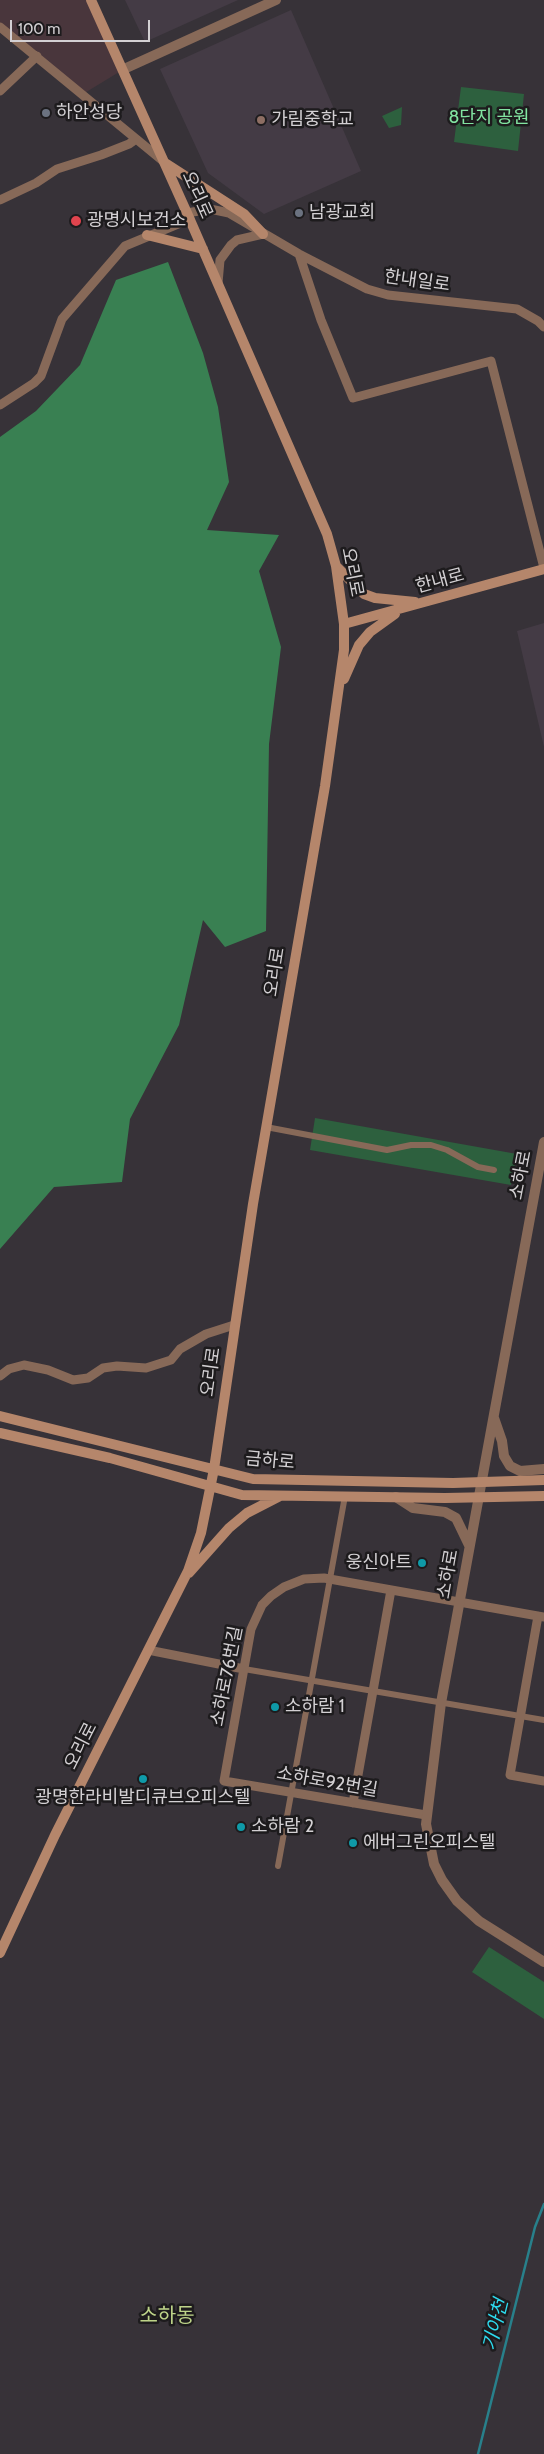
<!DOCTYPE html>
<html>
<head>
<meta charset="utf-8">
<style>
  body { margin:0 }
  #map { position:relative; width:544px; height:2454px; overflow:hidden; background:#373238; font-family:Cabin,sans-serif }
  canvas { display:block }
  .scale { position:absolute; left:10px; top:20px; width:140px; height:22px; box-sizing:border-box; border:2px solid #d3d0d3; border-top:0; padding-left:6px; font-size:15px; line-height:18px; white-space:nowrap; color:#d3d0d3; -webkit-text-stroke:4px #1d1b1d; paint-order:stroke }
</style>
</head>
<body>
<div id="map">
<canvas width="544" height="2454"></canvas>
<div class="scale">100 m</div>
</div>
<script>
const context = document.querySelector('canvas').getContext('2d');
context.lineJoin = 'round';
function fill(path, color) { context.fillStyle = color; context.fill(path, 'evenodd'); }
const poly = rows => new Path2D(rows.map(r => 'M' + r).join(''));
function strokePath(path, color, width, dash) { context.strokeStyle = color; context.lineWidth = width; context.lineCap = dash ? 'butt' : 'round'; context.setLineDash(dash || []); context.stroke(path); }
function drawText(font, color, halo, rows, align = 'center') {
  context.font = font + ' Cabin,"Noto Sans KR",sans-serif'; context.lineWidth = 5; context.setLineDash([]); context.textBaseline = 'middle'; context.strokeStyle = halo; context.fillStyle = color; for (const [text, x, y, turn = 0] of rows) {
    context.save(); context.translate(x, y); context.rotate((+turn || 0) * Math.PI / 180); context.textAlign = isNaN(turn) ? turn : align; if (halo) context.strokeText(text, 0, 0); context.fillText(text, 0, 0); context.restore();
  }
}
fill(poly([
  [0,0,91,0,124,69,83,94,0,28]
]), '#49363c');
fill(poly([
  [125,0,238,0,145,42],
  [291,10,361,171,264,214,208,173,160,69],
  [544,623,544,747,517,631]
]), '#443b45');
fill(poly([
  [461,87,524,94,518,151,454,142],
  [402,107,401,125,389,128,382,116],
  [315,1118,517,1154,511,1185,310,1150],
  [489,1947,544,1982,544,2019,472,1972]
]), '#2d603e');
fill(poly([
  [168,262,203,353,218,407,229,482,207,530,279,535,259,571,281,647,269,744,266,931,225,947,203,920,179,1025,130,1119,122,1182,54,1187,0,1249,0,437,36,411,80,365,116,280]
]), '#398052');
strokePath(poly([
  [478,2454,535,2227,544,2204]
]), '#28808b', 2.5);
strokePath(poly([
  [266,1127,387,1150,411,1145,431,1145,447,1150,478,1167,494,1170],
  [244,1669,544,1720],
  [278,1866,345,1496]
]), '#876958', 6);
strokePath(poly([
  [0,27,163,161],
  [0,91,37,56],
  [0,200,36,183,57,169,101,155,129,144,136,139],
  [187,213,210,209,229,213,299,254,367,289,388,295,517,309,538,321,544,327],
  [299,254,321,320,353,398,491,361,544,568],
  [218,283,220,260,231,245,237,240,263,234],
  [0,405,34,383,41,376,62,319,125,246,190,219],
  [0,1376,9,1369,24,1365,48,1370,73,1380,88,1378,103,1368,117,1366,146,1368,171,1360,180,1349,206,1334,234,1325],
  [538,1616,510,1775,544,1781],
  [148,1650,244,1669],
  [353,1803,391,1590],
  [426,1815,224,1781,251,1629,262,1605,271,1596,284,1587,304,1579,324,1578,544,1617]
]), '#876958', 9);
strokePath(poly([
  [124,69,276,0],
  [544,1142,441,1703,426,1824,434,1864,442,1880,457,1901,479,1921,544,1962],
  [494,1418,502,1441,504,1456,510,1466,520,1471,544,1469],
  [396,1497,413,1508,445,1512,456,1518,469,1545]
]), '#876958', 10);
strokePath(poly([
  [165,163,244,214,263,234],
  [147,235,203,249],
  [336,566,364,594,375,598,415,602],
  [344,624,544,569],
  [344,679,359,645,370,632,395,614],
  [0,1416,253,1479,453,1483,544,1480],
  [0,1433,110,1458,242,1495,445,1498,544,1496],
  [189,1573,229,1528,247,1513,280,1496],
  [0,1953,55,1835,188,1571,201,1533,214,1469,253,1204,325,786,344,650,344,624,336,566,327,534,187,213,91,0]
]), '#b5866b', 10);
for (const [x, y, r, color] of [
  [46,113,5,"#6b7280"],
  [261,120,5,"#8d6e63"],
  [299,213,5,"#6b7280"],
  [76,221,6,"#e0444e"],
  [422,1563,5,"#0f9aa8"],
  [275,1707,5,"#0f9aa8"],
  [143,1779,5,"#0f9aa8"],
  [241,1827,5,"#0f9aa8"],
  [353,1843,5,"#0f9aa8"]
]) { const dot = new Path2D(); dot.arc(x, y, r, 0, 2 * Math.PI); context.fillStyle = color; context.fill(dot); strokePath(dot, '#1d1b1d', 2); }
drawText('18px', '#d3d0d3', '#1d1b1d', [
  ["하안성당",56,113],
  ["가림중학교",271,120],
  ["남광교회",309,213],
  ["광명시보건소",87,221],
  ["웅신아트",412,1563,"right"],
  ["소하람 1",285,1707],
  ["광명한라비발디큐브오피스텔",143,1798,"center"],
  ["소하람 2",251,1827],
  ["에버그린오피스텔",363,1843]
], 'left');
drawText('18px', '#82e4a1', '#1d1b1d', [
  ["8단지 공원",489,118]
]);
drawText('18px', '#d3d0d3', '#1d1b1d', [
  ["오리로",197,195,66],
  ["한내일로",417,281,8],
  ["오리로",352,572,79],
  ["한내로",440,581,-15],
  ["오리로",275,972,-81],
  ["소하로",521,1175,-79],
  ["오리로",211,1372,-82],
  ["금하로",270,1461,5],
  ["소하로",448,1574,-80],
  ["소하로76번길",227,1676,-79],
  ["오리로",81,1746,-63],
  ["소하로92번길",327,1782,10]
]);
drawText('italic 19px', '#2ddaee', '#1d1b1d', [
  ["기아천",496,2325,-76]
]);
drawText('20px', '#bed489', '#1d1b1d', [
  ["소하동",167,2316]
]);
</script>
</body>
</html>
